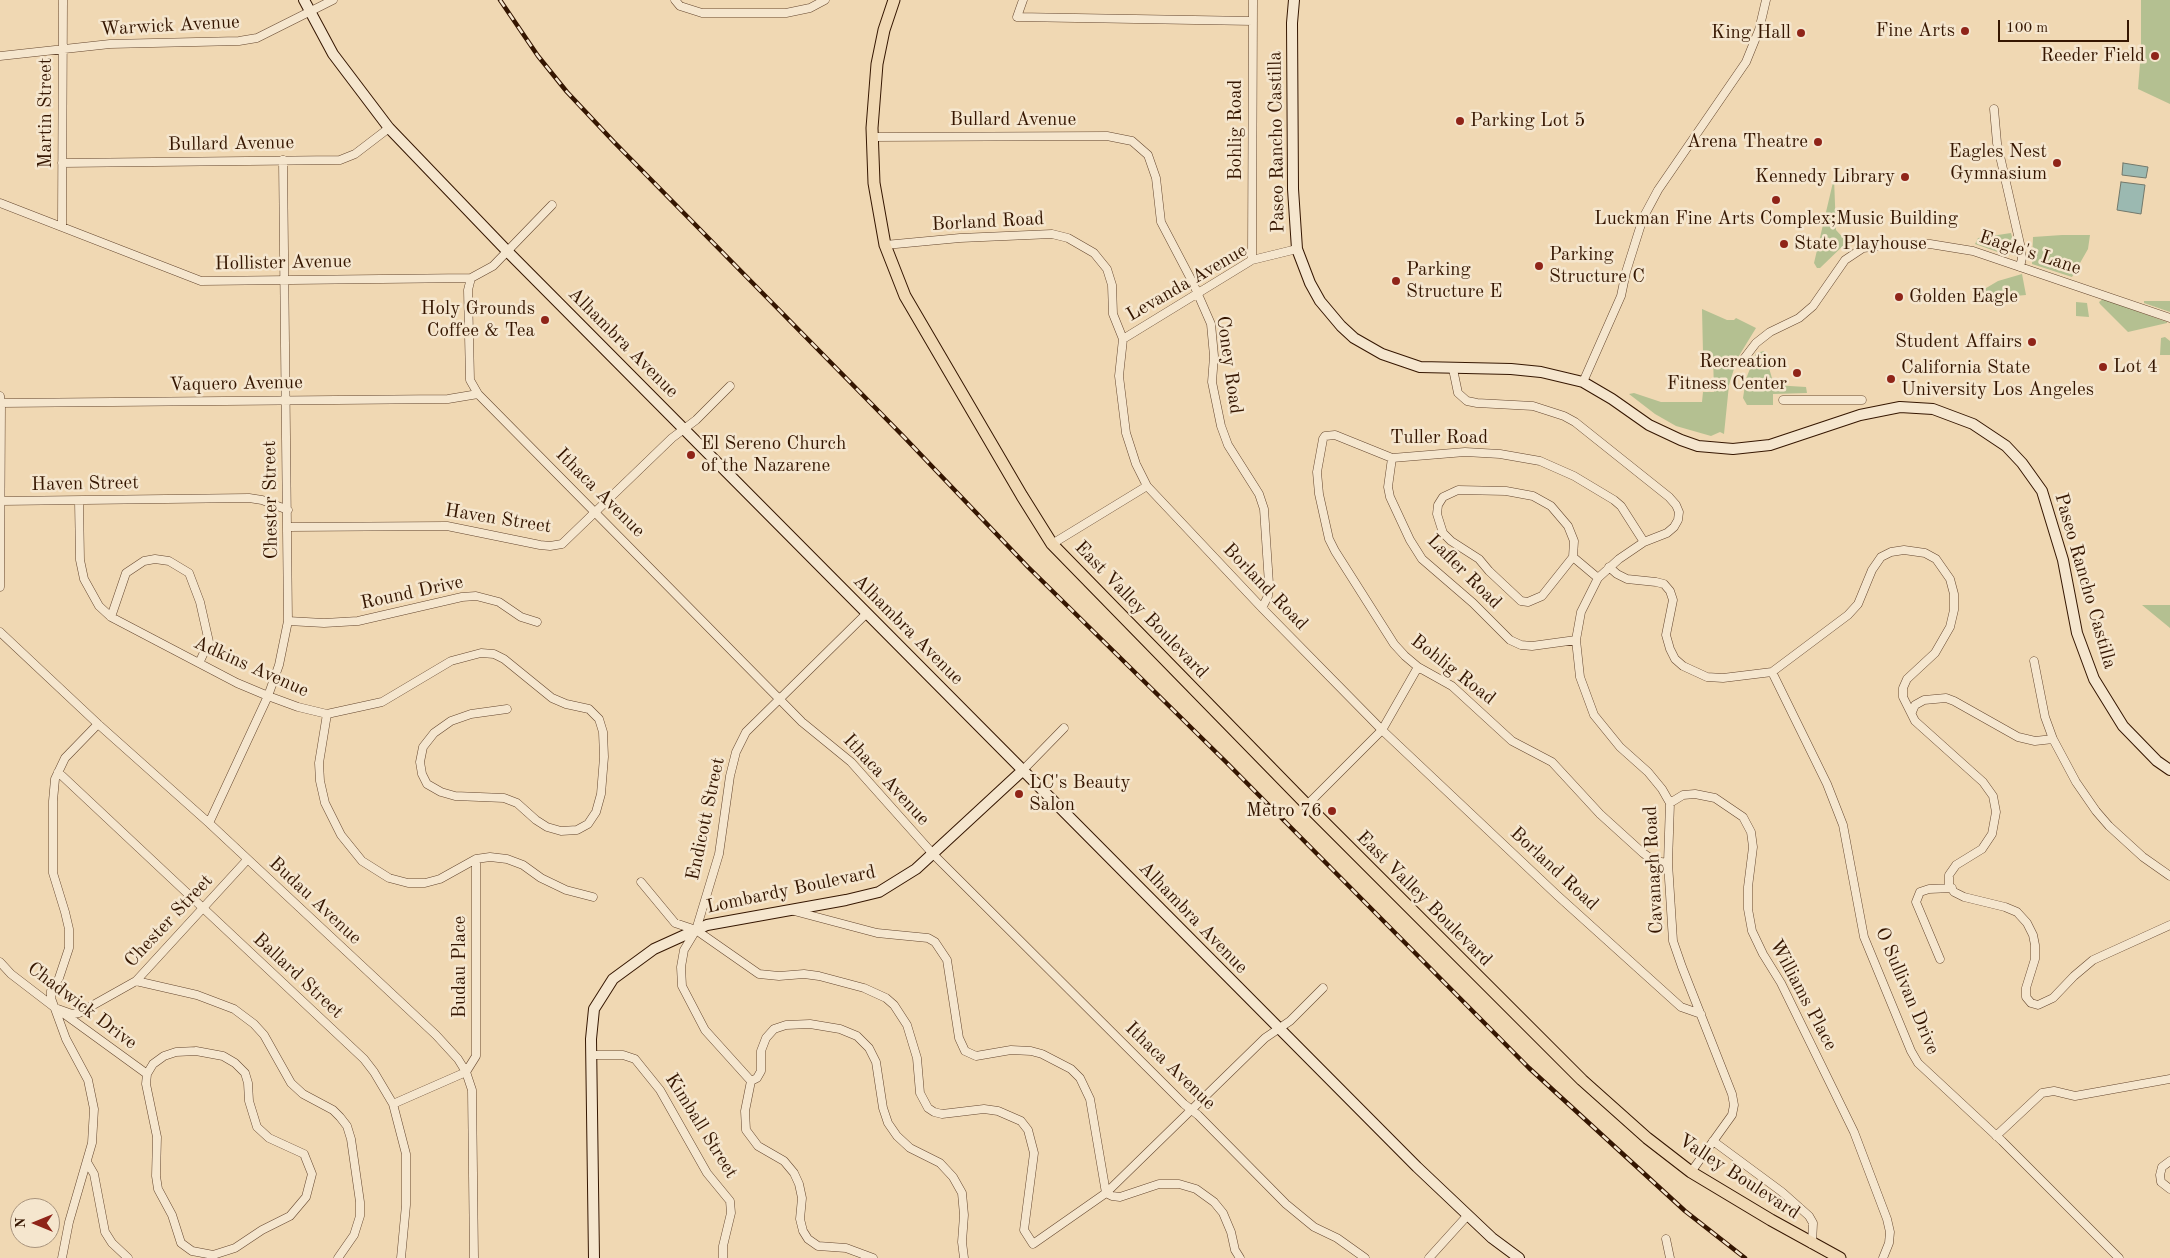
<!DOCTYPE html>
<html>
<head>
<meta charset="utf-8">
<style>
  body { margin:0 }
  #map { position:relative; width:2170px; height:1258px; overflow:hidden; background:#f0d8b3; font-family:"Old Standard TT",serif }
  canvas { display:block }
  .north { position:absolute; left:10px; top:1198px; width:50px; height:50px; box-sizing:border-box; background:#f5e6ce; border:1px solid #a8937c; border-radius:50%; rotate:270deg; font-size:14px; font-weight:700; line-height:20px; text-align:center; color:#351601 }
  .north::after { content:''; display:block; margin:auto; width:18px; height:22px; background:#8f2418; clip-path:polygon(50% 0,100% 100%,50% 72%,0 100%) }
  .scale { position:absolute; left:1998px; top:20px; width:131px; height:22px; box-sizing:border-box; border:2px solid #351601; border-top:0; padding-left:6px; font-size:15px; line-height:18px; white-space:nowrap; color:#351601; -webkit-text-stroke:4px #f5e6ce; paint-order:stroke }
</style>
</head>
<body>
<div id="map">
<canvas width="2170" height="1258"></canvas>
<div class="north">N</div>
<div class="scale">100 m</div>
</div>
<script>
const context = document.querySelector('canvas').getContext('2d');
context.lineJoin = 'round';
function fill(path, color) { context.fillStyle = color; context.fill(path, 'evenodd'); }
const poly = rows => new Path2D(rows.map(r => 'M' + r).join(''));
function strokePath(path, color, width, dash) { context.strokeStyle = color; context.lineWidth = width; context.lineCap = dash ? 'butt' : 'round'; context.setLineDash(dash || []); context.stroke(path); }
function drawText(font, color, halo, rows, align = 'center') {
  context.font = font + ' "Old Standard TT",serif'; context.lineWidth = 5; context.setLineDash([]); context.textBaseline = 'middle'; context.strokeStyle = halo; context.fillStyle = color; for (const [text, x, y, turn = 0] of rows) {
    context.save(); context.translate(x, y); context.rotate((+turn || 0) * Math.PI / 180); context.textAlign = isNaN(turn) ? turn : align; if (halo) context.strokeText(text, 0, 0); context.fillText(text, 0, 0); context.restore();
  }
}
fill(poly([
  [2141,0,2170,0,2170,104,2138,89,2141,50],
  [1834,178,1836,230,1847,242,1820,268,1817,268,1814,263],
  [2011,233,2017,256,2010,254,2009,256,1975,244,1978,238],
  [2062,235,2090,235,2088,249,2072,277,2032,264,2033,237],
  [2022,274,2026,295,2004,297,1976,294,1998,281],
  [2103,299,2167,322,2167,323,2128,332,2100,304,2099,302],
  [2144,301,2170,301,2170,312,2144,303],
  [2076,302,2087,303,2089,317,2076,316],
  [1702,309,1727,320,1734,320,1736,318,1756,328,1737,359,1729,385,1724,434,1720,432,1711,436,1676,426,1655,414,1629,394,1634,393,1661,402,1702,402,1703,392,1714,392,1713,354,1703,353],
  [2165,337,2170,341,2170,355,2160,355,2161,338],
  [1764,351,1774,385,1806,387,1807,393,1773,394,1773,405,1747,405,1743,398,1746,379,1756,353],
  [2142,605,2170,605,2170,628]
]), '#b4c091');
const water = poly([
  [2123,163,2148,167,2146,178,2122,175,2123,163],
  [2121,182,2145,185,2141,214,2117,210,2121,182]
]);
fill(water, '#9bb9b1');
strokePath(water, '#72786b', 1);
const street = poly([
  [675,0,680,6,702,13,786,13,810,8,825,0],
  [1023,0,1017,17,1253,21],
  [0,56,110,44,239,41,257,38,333,0],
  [1994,109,1997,143,2020,244,2022,258,2020,267],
  [871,137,1107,136,1132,141,1148,155,1156,178,1161,222,1193,283,1211,324,1214,356,1212,382,1221,426,1228,445,1259,494,1264,509,1269,584,1268,596,1262,608],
  [62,163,340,160,355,154,389,128],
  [0,203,201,281,471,278,493,266,552,205],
  [62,226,63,0],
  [885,245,960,238,1052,234,1068,238,1094,253,1107,269,1112,285,1113,314,1123,339,1119,376,1126,433,1136,464,1147,486,1262,608,1382,730,1558,896,1681,1007,1701,1014],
  [1252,260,1253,0],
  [471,278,468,290,470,380,478,394,802,722,851,762,933,854,1184,1104,1198,1115,1286,1204,1314,1227,1337,1238,1365,1258],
  [1123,339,1252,260,1297,249],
  [1743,360,1756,343,1770,332,1799,318,1813,306,1845,260,1863,248,1898,244,1930,244,1973,251,2170,318],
  [1453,369,1458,393,1467,401,1477,403,1533,406,1564,416,1575,422,1669,497,1676,505,1679,512,1678,520,1674,527,1667,533,1644,542,1619,559,1598,578,1581,612,1576,640,1580,677,1594,715,1620,747,1648,772,1662,789,1670,803,1668,863,1673,941,1682,967,1732,1094,1734,1105,1732,1115,1691,1172],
  [1583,382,1621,296,1626,272,1643,218,1658,190,1746,62,1759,30,1766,0],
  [0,396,1,403,448,399,478,394],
  [1783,400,1862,400],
  [1392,458,1388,487,1390,497,1410,540,1422,559,1473,603,1510,640,1521,645,1532,646,1576,640],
  [1,501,249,498,262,500,288,510],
  [79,501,80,560,84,579,99,606,111,617,237,683,268,696,298,707,327,714,382,702,451,661,481,653,494,654,504,659,552,698,566,704,589,709,599,719,603,732,604,757,601,794,596,812,588,824,577,830,561,831,547,827,536,820,517,803,504,798,455,796,441,792,427,784,422,774,420,762,423,747,434,733,451,721,471,714,507,709],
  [288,527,447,526,540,545,550,546,562,544,672,438,696,420,730,386],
  [1644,542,1621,506,1614,500,1574,476,1540,461,1500,454,1465,452,1392,458,1335,435,1325,436,1323,439,1317,472,1319,494,1329,539,1335,551,1394,644,1405,656,1418,667,1452,686,1512,741,1552,762,1600,814,1643,853,1654,861,1668,863],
  [1052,544,1147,486],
  [1573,557,1574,541,1568,526,1551,506,1533,496,1506,491,1458,490,1443,497,1438,505,1437,514,1443,533,1451,541,1479,559,1489,571,1521,601,1528,602,1542,596,1573,557,1598,578],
  [1609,567,1617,574,1627,579,1656,582,1664,584,1670,591,1673,600,1666,635,1670,649,1675,659,1683,666,1707,677,1723,678,1772,672,1827,784,1843,825,1864,937,1911,1051,1918,1063,2002,1141,2119,1258],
  [0,587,1,403],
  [866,614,746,732,736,752,730,776,719,854,696,930,684,950,681,967,682,986,705,1030,751,1081,745,1111,746,1130,758,1146,784,1161,794,1173,799,1184,802,1198,800,1219,803,1231,808,1239,818,1246,846,1248,873,1258],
  [111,617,126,573,144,561,155,559,169,561,189,573,200,602,209,642,199,663],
  [288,621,324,623,358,621,462,597,476,596,499,602,521,617,537,622],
  [0,632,98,724,209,823,436,1035,458,1059,466,1072,472,1090,474,1258],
  [2034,661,2045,717,2053,739,2076,782,2096,811,2109,826,2143,857,2170,876],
  [1772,672,1848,615,1858,604,1872,570,1881,557,1891,552,1904,550,1925,553,1936,559,1950,579,1954,594,1954,610,1950,627,1935,653,1907,679,1903,688,1903,697,1915,721,1983,782,1993,796,1996,812,1992,834,1982,849,1956,865,1949,875,1949,885,1954,892,1964,897,2005,907,2017,912,2027,923,2033,935,2035,945,2035,959,2026,988,2026,997,2031,1003,2038,1005,2053,998,2074,976,2093,960,2170,925],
  [1912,712,1915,705,1924,700,1946,698,1954,701,2018,737,2035,741,2053,739],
  [327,714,319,763,320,781,325,803,341,835,362,861,389,878,408,883,425,883,440,879,476,859,490,857,507,859,523,865,541,878,566,890,593,897],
  [1022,771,1064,728],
  [58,772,364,1059,374,1072,393,1104,406,1154,406,1205,401,1258],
  [1670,803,1683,795,1695,794,1715,798,1743,817,1751,832,1753,847,1748,887,1748,909,1752,931,1763,954,1781,983,1854,1132,1887,1219,1890,1232,1889,1243,1883,1258],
  [1307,805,1382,730,1418,667],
  [209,823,268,696,279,665,288,621,283,160],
  [641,882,675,923,696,930,759,974,779,976,804,974,819,976,864,988,886,998,894,1005,907,1025,917,1058,920,1093,928,1108,934,1112,942,1114,984,1109,998,1111,1021,1121,1028,1130,1034,1153,1024,1230,1033,1244,1106,1193,1265,1038,1290,1021,1323,988],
  [794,911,877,933,928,938,935,942,947,960,959,1038,965,1051,976,1056,1011,1050,1031,1051,1042,1054,1071,1069,1080,1078,1090,1099,1106,1193,1112,1196,1120,1197,1159,1184,1179,1184,1196,1189,1214,1202,1223,1213,1231,1232,1235,1250,1240,1258],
  [1940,959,1916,902,1920,892,1929,889,1952,888],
  [0,962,11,974,54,1007],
  [136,981,197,995,234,1009,254,1024,264,1035,291,1083,303,1094,333,1110,340,1117,347,1126,351,1139,360,1202,360,1216,354,1235,338,1258],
  [55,1008,72,1014,79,1013,136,981,247,860],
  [63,1013,147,1074],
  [196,1051,223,1056,235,1063,245,1073,248,1083,249,1101,257,1127,269,1138,304,1154,312,1174,306,1197,290,1216,262,1230,235,1248,213,1255,192,1251,181,1243,172,1215,158,1189,156,1176,157,1137,146,1084,147,1074,153,1064,164,1056,176,1052,196,1051],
  [592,1055,623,1055,635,1059,660,1090,707,1173,730,1201,731,1213,723,1246,723,1258],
  [751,1081,757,1078,761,1071,761,1051,766,1038,774,1029,786,1025,810,1024,840,1029,857,1036,869,1048,876,1062,883,1108,888,1123,897,1136,910,1148,940,1163,953,1177,962,1193,964,1215,962,1242,964,1258],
  [393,1104,466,1072,476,1056,476,859],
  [1996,1136,2042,1093,2054,1091,2075,1096,2170,1079],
  [1713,1141,1782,1192,1809,1216,1813,1223,1812,1244],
  [2170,1161,2162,1167,2160,1175,2161,1182,2170,1189],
  [87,1162,94,1174,105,1232,112,1243,128,1258],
  [1666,1239,1670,1258],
  [62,1258,69,1222,92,1143,94,1109,88,1080,66,1039,51,998,51,991,59,978,69,948,69,929,65,912,53,873,53,801,55,779,65,758,98,724],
  [1429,1258,1467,1216]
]);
const secondary = poly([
  [304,0,333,54,389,128,508,252,1417,1167,1492,1238,1519,1258],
  [1294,0,1292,23,1293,189,1297,249,1310,283,1320,301,1341,326,1354,338,1382,354,1420,367,1511,369,1541,372,1583,382,1612,399,1649,425,1681,440,1698,446,1733,449,1770,445,1860,415,1900,407,1933,409,1973,424,2006,446,2022,463,2042,491,2063,560,2077,633,2094,679,2123,726,2157,761,2170,770],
  [594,1258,591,1039,594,1009,613,979,654,949,707,925,846,900,879,892,916,869,1022,771]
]);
const primary = poly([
  [894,0,884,30,877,64,872,128,874,183,885,245,905,296,1022,496,1052,544,1307,805,1582,1080,1647,1138,1691,1172,1771,1220,1840,1258]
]);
strokePath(street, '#64462e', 9);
strokePath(secondary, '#351601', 12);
strokePath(primary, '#351601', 13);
strokePath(street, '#f5e6ce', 8);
strokePath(secondary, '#f5e6ce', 10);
strokePath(primary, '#f0d8b3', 11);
const rail = poly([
  [500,0,538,56,567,92,614,142,904,437,1028,567,1226,762,1529,1068,1685,1211,1745,1258]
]);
strokePath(rail, '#351601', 4.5);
strokePath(rail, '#f5e6ce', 2.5, [8]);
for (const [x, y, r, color] of [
  [1965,31,5,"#8f2418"],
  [1801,33,5,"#8f2418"],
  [2155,56,5,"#8f2418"],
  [1460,121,5,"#8f2418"],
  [1818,142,5,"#8f2418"],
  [2057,163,5,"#8f2418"],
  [1905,177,5,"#8f2418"],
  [1776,200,5,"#8f2418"],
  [1784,244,5,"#8f2418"],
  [1539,266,5,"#8f2418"],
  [1396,281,5,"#8f2418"],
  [1899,297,5,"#8f2418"],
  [545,320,5,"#8f2418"],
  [2032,342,5,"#8f2418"],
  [2103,367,5,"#8f2418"],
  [1797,373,5,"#8f2418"],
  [1891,379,5,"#8f2418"],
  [691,455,5,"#8f2418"],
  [1019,794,5,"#8f2418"],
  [1332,811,5,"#8f2418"]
]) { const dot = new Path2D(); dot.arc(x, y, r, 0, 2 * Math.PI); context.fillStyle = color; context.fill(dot); strokePath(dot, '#f5e6ce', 2); }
drawText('19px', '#351601', '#f5e6ce', [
  ["Warwick Avenue",170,26,-3],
  ["Martin Street",46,113,-90],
  ["Bullard Avenue",1013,120],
  ["Bohlig Road",1236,130,-90],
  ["Paseo Rancho Castilla",1277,142,-91],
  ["Bullard Avenue",231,144,-1],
  ["Borland Road",988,222,-3],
  ["Eagle's Lane",2030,253,18],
  ["Hollister Avenue",283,263,-1],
  ["Levanda Avenue",1187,283,-30],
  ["Alhambra Avenue",623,343,45],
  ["Coney Road",1229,365,82],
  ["Vaquero Avenue",236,384,-1],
  ["Tuller Road",1439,438],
  ["Haven Street",85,484,-1],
  ["Ithaca Avenue",600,493,45],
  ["Chester Street",271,500,-91],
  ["Haven Street",498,519,9],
  ["Lafler Road",1464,572,45],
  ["Paseo Rancho Castilla",2085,581,74],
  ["Borland Road",1265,587,46],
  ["Round Drive",412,593,-12],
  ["East Valley Boulevard",1141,610,46],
  ["Alhambra Avenue",908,630,45],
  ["Adkins Avenue",251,667,24],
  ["Bohlig Road",1453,670,38],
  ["Ithaca Avenue",886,780,47],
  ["Endicott Street",706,819,-78],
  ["Borland Road",1554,869,43],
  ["Cavanagh Road",1654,870,-93],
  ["Lombardy Boulevard",791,890,-12],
  ["East Valley Boulevard",1424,899,45],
  ["Budau Avenue",315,901,43],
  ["Alhambra Avenue",1193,918,46],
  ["Chester Street",169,921,-47],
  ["Budau Place",460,967,-90],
  ["Ballard Street",298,976,43],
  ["O Sullivan Drive",1907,991,67],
  ["Williams Place",1803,995,62],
  ["Chadwick Drive",82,1006,37],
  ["Ithaca Avenue",1170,1066,44],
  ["Kimball Street",701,1126,58],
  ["Valley Boulevard",1739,1177,33]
]);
drawText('19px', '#351601', '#f5e6ce', [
  ["Fine Arts",1955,31],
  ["King Hall",1791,33],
  ["Reeder Field",2145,56],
  ["Parking Lot 5",1470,121,"left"],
  ["Arena Theatre",1808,142],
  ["Eagles Nest",2047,152],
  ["Gymnasium",2047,174],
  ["Kennedy Library",1895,177],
  ["Luckman Fine Arts Complex;Music Building",1776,219,"center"],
  ["State Playhouse",1794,244,"left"],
  ["Parking",1549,255,"left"],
  ["Structure C",1549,277,"left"],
  ["Parking",1406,270,"left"],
  ["Structure E",1406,292,"left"],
  ["Golden Eagle",1909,297,"left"],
  ["Holy Grounds",535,309],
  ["Coffee & Tea",535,331],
  ["Student Affairs",2022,342],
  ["Recreation",1787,362],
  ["Fitness Center",1787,384],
  ["Lot 4",2113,367,"left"],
  ["California State",1901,368,"left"],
  ["University Los Angeles",1901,390,"left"],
  ["El Sereno Church",701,444,"left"],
  ["of the Nazarene",701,466,"left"],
  ["LC's Beauty",1029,783,"left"],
  ["Salon",1029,805,"left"],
  ["Metro 76",1322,811]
], 'right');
</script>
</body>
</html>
